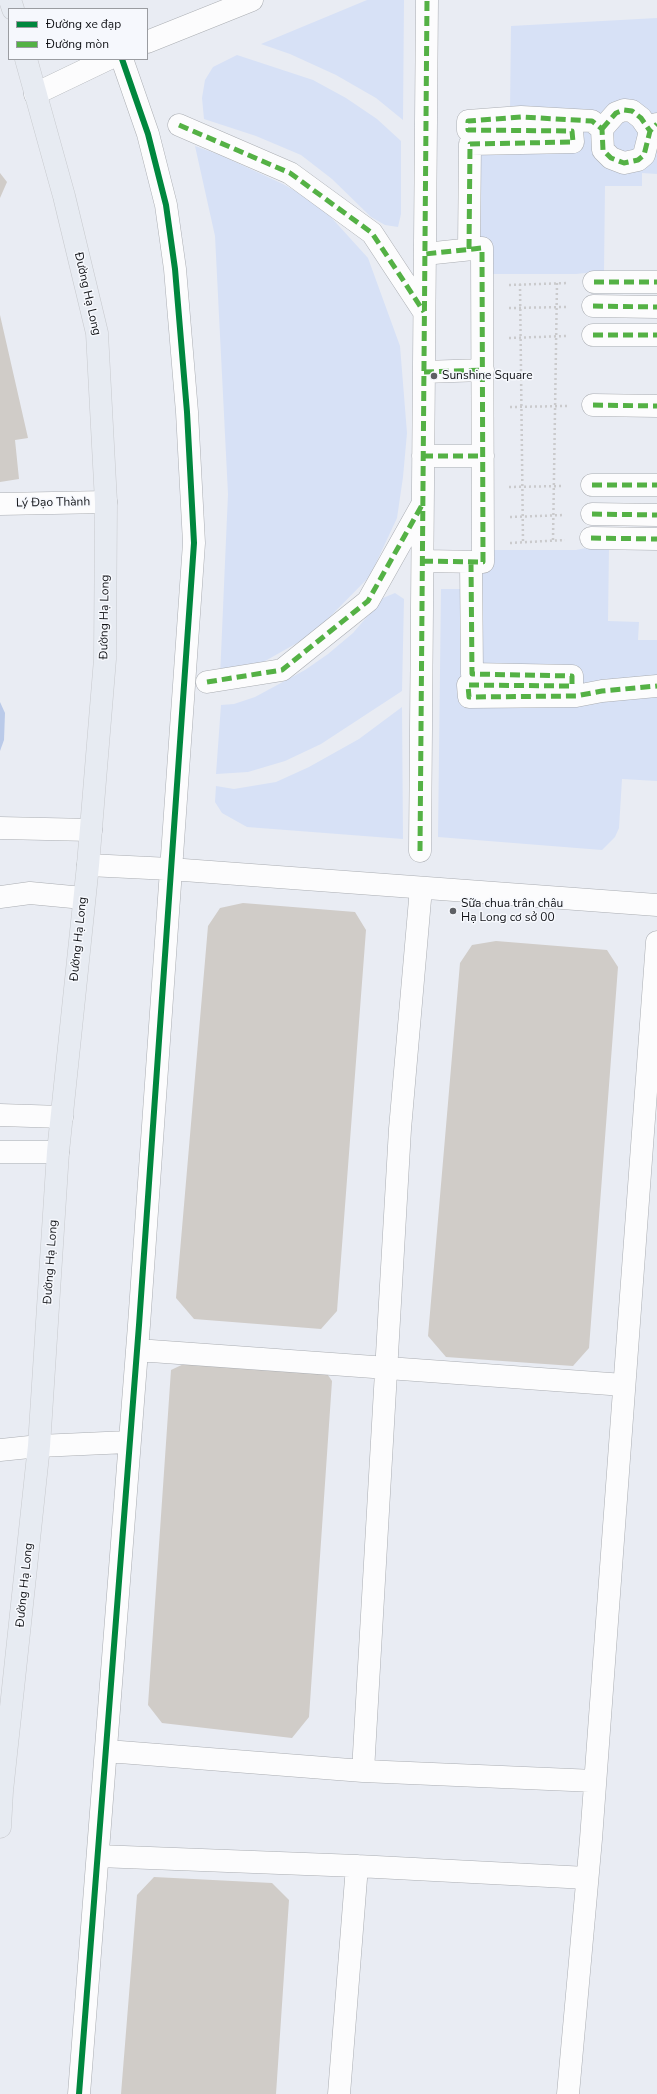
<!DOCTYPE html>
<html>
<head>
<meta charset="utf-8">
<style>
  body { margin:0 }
  #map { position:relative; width:657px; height:2094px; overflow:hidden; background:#e9ecf3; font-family:"Nunito Sans",sans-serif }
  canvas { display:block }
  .legend { position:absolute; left:8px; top:8px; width:140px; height:52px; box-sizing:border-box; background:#f6f8fd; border:1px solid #9a9ca1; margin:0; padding:5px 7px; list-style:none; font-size:12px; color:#111317 }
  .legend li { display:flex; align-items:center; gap:8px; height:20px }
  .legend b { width:20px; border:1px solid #9a9ca1 }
</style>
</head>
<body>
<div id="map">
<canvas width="657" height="2094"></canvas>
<ul class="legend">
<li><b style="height:5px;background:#00873e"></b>Đường xe đạp</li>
<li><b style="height:5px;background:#54b145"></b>Đường mòn</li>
</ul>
</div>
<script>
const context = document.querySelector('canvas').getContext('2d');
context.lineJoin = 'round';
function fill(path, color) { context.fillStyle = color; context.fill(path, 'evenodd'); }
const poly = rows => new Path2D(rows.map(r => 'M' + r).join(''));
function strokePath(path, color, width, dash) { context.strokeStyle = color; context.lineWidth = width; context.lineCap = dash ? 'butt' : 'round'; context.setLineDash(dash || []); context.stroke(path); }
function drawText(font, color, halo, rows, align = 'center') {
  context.font = font + ' "Nunito Sans",sans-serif'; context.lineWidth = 3; context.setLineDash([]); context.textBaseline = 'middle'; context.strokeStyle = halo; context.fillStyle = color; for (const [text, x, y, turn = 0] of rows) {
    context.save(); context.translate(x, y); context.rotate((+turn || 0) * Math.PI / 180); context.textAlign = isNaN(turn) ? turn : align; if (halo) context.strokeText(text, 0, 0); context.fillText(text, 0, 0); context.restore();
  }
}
fill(poly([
  [367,0,404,0,403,120,376,98,336,75,290,54,261,44],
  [657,18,657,174,642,173,642,186,605,186,604,271,576,274,475,274,476,147,510,112,511,26],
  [237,55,313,80,346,98,377,119,401,141,401,214,398,227,385,225,371,217,332,179,301,155,256,136,204,119,202,98,205,80,213,67],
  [195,146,220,155,283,184,320,205,368,258,400,346,407,433,403,477,397,518,370,576,313,634,258,665,220,677,228,494,215,236],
  [591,547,609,547,608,621,639,622,638,640,657,640,657,781,622,779,619,828,615,837,602,850,438,837,441,589,461,589,461,699,577,681,576,666,475,666,475,550,576,550],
  [395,593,404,599,402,691,321,744,285,761,248,772,216,774,221,705,234,704,255,697,305,670,328,654,353,633,383,598],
  [402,707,403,839,247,827,222,813,215,802,216,786,234,789,276,782,309,767,359,739]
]), '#d7e1f6');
fill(poly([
  [0,702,5,713,4,740,0,751]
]), '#bacae9');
fill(poly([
  [0,173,7,182,0,198],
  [0,315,28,438,15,440,19,479,0,482],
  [243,903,355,912,366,930,337,1311,321,1329,194,1319,176,1298,208,926,220,908],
  [496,941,607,950,618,967,589,1348,573,1366,446,1357,428,1336,460,963,472,945],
  [190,1361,321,1365,332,1381,309,1717,292,1738,162,1723,148,1705,171,1370],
  [154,1877,272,1883,289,1900,276,2094,121,2094,137,1895]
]), '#d0ccc8');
const minor = poly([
  [147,42,252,0],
  [35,94,108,59],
  [179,125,290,173,372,233,424,312],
  [602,129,616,113,624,110,632,111,641,118,650,131],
  [469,249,470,144,573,142,572,131,468,130,468,121,521,117,592,121,602,129,603,150,611,158,624,163,638,160,644,155,650,131,657,124],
  [594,282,657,282],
  [593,306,657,307],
  [593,335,657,335],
  [424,372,483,370],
  [593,405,657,406],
  [423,456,483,456],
  [592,485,657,485],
  [0,504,106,502],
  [592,514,657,515],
  [591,538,657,539],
  [423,561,483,562,482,248,425,254],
  [471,562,472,674,572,676,572,686,468,685,469,697,576,696,602,691,657,686],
  [207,682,282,670,368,601,422,505],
  [0,828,91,830],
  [420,851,427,0],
  [88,865,170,869,657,905],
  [0,897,30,893,83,898],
  [0,1115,62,1117],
  [0,1152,58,1152],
  [137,1350,624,1385],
  [0,1450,39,1446,128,1442],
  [107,1751,363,1771,595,1781],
  [363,1771,400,1129,421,888],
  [98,1856,357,1866,587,1878],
  [79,2094,139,1325,194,543,187,412,175,269,166,205,148,134,122,59],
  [339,2094,357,1866],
  [568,2094,591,1839,657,942]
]);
const major = poly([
  [10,0,13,9],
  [0,1827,2,1791,39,1446,58,1152,88,865,105,659,106,502,97,333,64,196,26,59]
]);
strokePath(minor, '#aaadb2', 23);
strokePath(major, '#c7c9cd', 23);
strokePath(poly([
  [520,284,523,542],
  [509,285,568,283],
  [509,308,566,307],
  [509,338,566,336],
  [510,407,567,406],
  [509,487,564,486],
  [510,517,565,515],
  [553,540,557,283],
  [510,543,565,540]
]), '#cacacc', 2.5, [2, 3]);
strokePath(minor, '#fcfcfd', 22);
strokePath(major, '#e7ebf2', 22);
strokePath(poly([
  [179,125,290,173,372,233,424,312],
  [602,129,616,113,624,110,632,111,641,118,650,131],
  [469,249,470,144,573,142,572,131,468,130,468,121,521,117,592,121,602,129,603,150,611,158,624,163,638,160,644,155,650,131,657,124],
  [594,282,657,282],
  [593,306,657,307],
  [593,335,657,335],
  [424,372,483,370],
  [593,405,657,406],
  [423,456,483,456],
  [592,485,657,485],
  [592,514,657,515],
  [591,538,657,539],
  [423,561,483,562,482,248,425,254],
  [471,562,472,674,572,676,572,686,468,685,469,697,576,696,602,691,657,686],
  [207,682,282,670,368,601,422,505],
  [420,851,427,0]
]), '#54b145', 5, [10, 5]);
strokePath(poly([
  [79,2094,139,1325,194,543,187,412,175,269,166,205,148,134,122,59]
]), '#00873e', 6);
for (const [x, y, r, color] of [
  [434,376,4,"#5d5f64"],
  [453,911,4,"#5d5f64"]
]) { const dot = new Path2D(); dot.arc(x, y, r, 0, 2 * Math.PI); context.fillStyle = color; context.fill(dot); strokePath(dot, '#f6f8fd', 1.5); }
drawText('12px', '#111317', '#f6f8fd', [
  ["Đường Hạ Long",87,294,77],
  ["Lý Đạo Thành",53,503,-1],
  ["Đường Hạ Long",105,617,-89],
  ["Đường Hạ Long",79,939,-84],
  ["Đường Hạ Long",51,1262,-86],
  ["Đường Hạ Long",25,1585,-84]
]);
drawText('12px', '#111317', '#f6f8fd', [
  ["Sunshine Square",442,376],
  ["Sữa chua trân châu",461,904],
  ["Hạ Long cơ sở 00",461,918]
], 'left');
</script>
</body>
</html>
